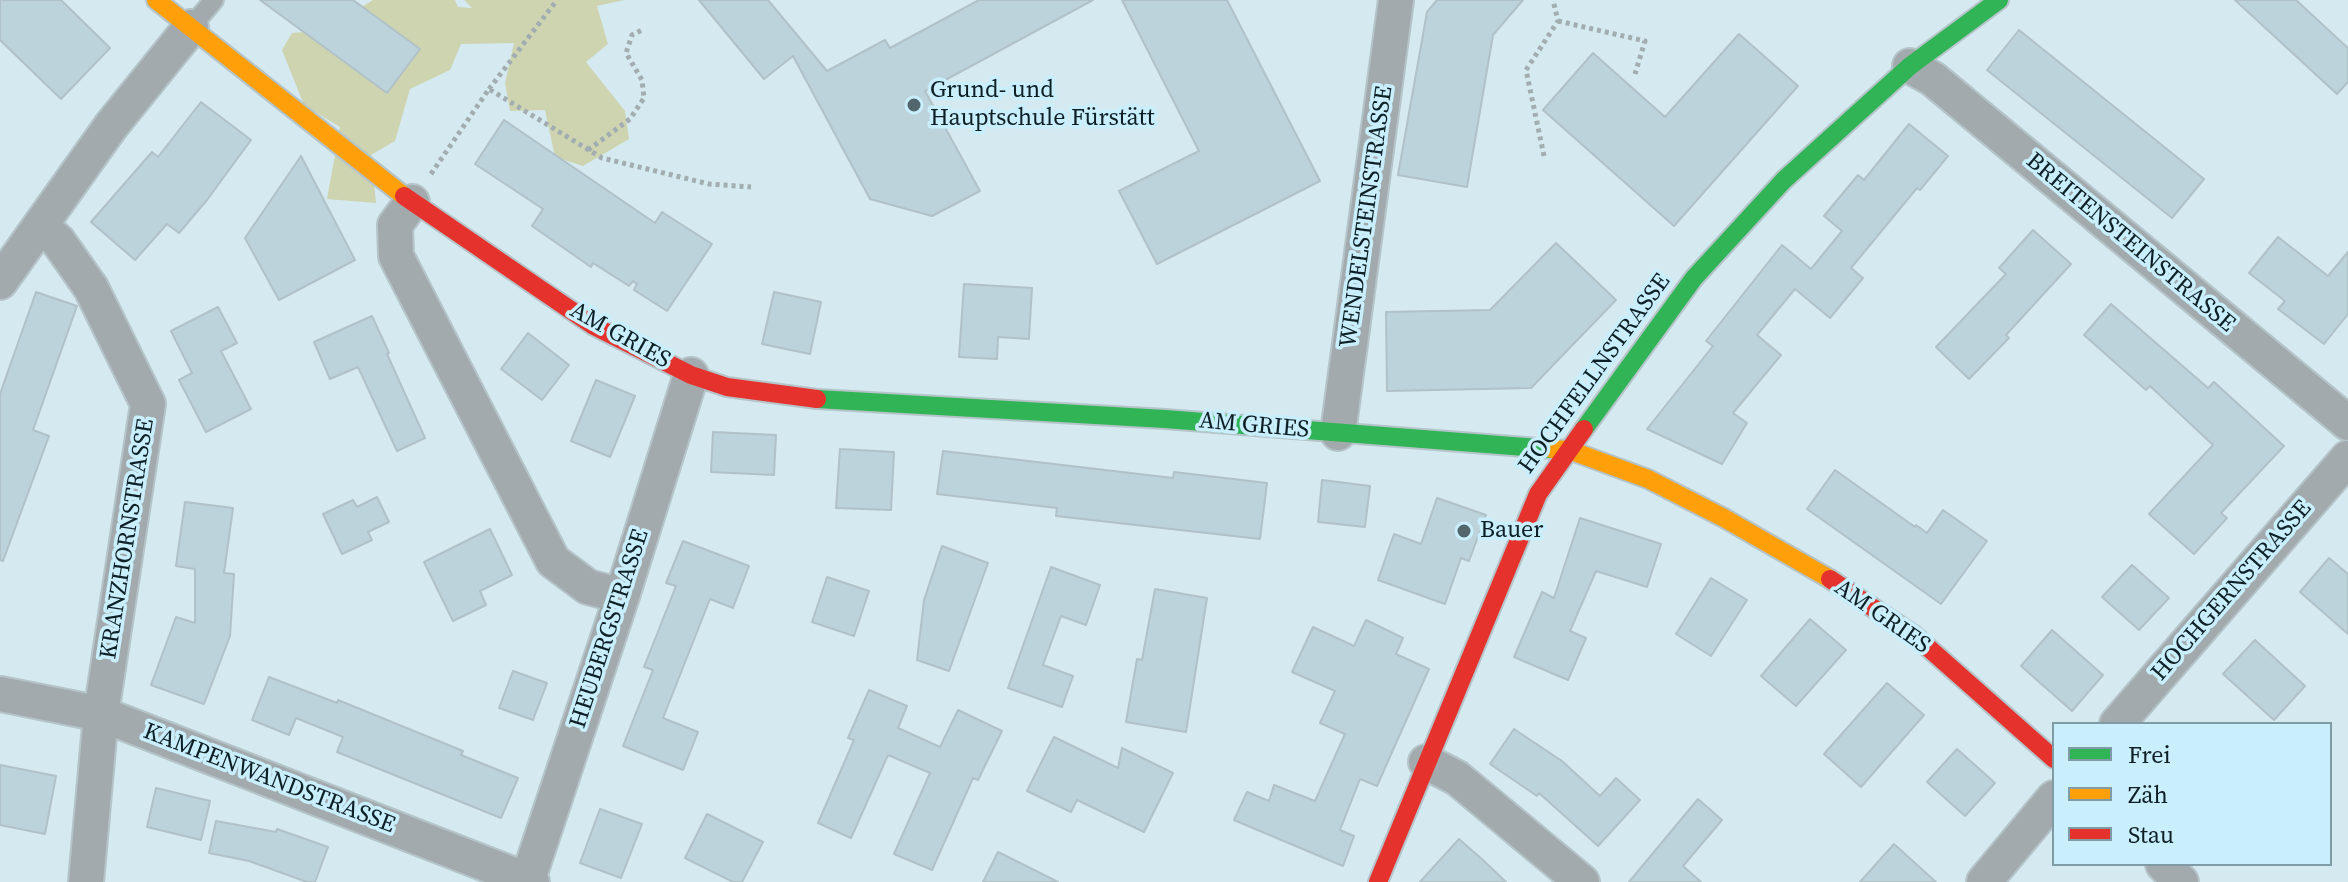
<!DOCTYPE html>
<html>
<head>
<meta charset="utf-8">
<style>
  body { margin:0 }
  #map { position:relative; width:2348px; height:882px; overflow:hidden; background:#d5e9f0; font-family:"Source Serif 4",serif }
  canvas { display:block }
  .legend { position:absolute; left:2052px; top:722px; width:280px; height:144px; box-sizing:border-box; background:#c9eefc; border:2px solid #7e9ba6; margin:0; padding:10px 14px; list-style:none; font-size:24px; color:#0e1f26 }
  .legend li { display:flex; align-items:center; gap:16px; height:40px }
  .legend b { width:40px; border:2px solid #7e9ba6 }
</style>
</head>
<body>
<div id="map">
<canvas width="2348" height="882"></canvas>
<ul class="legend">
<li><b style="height:10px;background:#30b455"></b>Frei</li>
<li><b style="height:10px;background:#ff9f0a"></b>Zäh</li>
<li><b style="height:10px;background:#e5322d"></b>Stau</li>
</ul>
</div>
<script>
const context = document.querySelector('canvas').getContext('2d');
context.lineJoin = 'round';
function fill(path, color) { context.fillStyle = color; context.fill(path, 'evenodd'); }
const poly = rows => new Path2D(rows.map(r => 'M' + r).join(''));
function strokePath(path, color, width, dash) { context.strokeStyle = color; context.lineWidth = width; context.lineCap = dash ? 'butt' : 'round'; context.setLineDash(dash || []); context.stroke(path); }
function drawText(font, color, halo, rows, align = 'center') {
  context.font = font + ' "Source Serif 4",serif'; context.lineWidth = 7; context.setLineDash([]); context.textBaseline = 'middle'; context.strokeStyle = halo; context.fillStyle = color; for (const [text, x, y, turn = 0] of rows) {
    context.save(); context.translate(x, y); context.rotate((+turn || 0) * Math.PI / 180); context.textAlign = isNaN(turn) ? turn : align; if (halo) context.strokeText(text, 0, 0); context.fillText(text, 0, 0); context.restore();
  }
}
fill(poly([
  [373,0,455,0,458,7,472,8,464,0,624,0,597,6,608,44,586,62,625,111,629,139,583,166,555,157,545,110,510,111,505,83,514,43,461,44,450,70,410,89,395,141,371,155,376,203,327,199,340,127,304,105,282,50,292,33,325,30]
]), '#ced4b0');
const building = poly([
  [0,0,61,0,110,48,61,99,0,40,0,0],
  [260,0,353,0,420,49,387,93,260,0],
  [699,0,768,0,827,71,885,40,890,48,979,0,1093,0,925,91,980,191,932,216,870,199,793,56,764,79,699,0],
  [1122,0,1227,0,1320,181,1157,264,1119,191,1199,151,1122,0],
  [1437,0,1523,0,1493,35,1467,187,1398,175,1427,12,1437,0],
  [2235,0,2296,0,2348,48,2348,82,2337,94,2235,0],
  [2019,30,2204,179,2172,218,1987,70,2019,30],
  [1739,34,1798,86,1674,226,1543,110,1593,53,1665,117,1739,34],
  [201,102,251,140,207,200,179,233,167,224,135,260,91,222,152,152,158,157,201,102],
  [504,120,655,223,662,212,712,244,667,311,634,290,637,284,633,281,629,286,593,263,591,267,532,226,543,209,475,164,504,120],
  [1909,124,1948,156,1920,190,1917,188,1851,268,1863,278,1830,318,1795,289,1757,335,1781,355,1733,413,1747,423,1722,464,1647,429,1713,346,1706,341,1782,245,1811,269,1842,231,1824,216,1858,175,1864,180,1909,124],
  [301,156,355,260,279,300,245,238,301,156],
  [2033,230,2071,264,2006,335,2009,338,1969,379,1936,347,2006,274,1999,268,2033,230],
  [2278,237,2328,276,2348,252,2348,314,2324,344,2278,309,2285,301,2249,273,2278,237],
  [1556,243,1616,300,1531,388,1387,391,1386,312,1490,310,1556,243],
  [964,284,1032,288,1029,339,998,337,997,359,959,357,964,284],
  [36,292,77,306,33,430,49,436,3,561,0,560,0,394,36,292],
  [774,292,821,302,810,354,762,344,774,292],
  [2111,304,2208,388,2214,382,2284,446,2221,513,2227,518,2194,554,2149,514,2213,445,2150,386,2146,390,2084,335,2111,304],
  [218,307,237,343,221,351,251,409,206,432,179,380,192,373,171,331,218,307],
  [372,316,389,353,387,354,425,438,397,451,358,367,330,379,314,342,372,316],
  [528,333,569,365,542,400,501,369,528,333],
  [596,380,635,396,610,457,571,441,596,380],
  [713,432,776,435,774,475,711,472,713,432],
  [840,449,894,452,891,510,836,508,840,449],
  [943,451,1173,478,1174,472,1267,483,1260,539,1056,516,1057,508,937,494,943,451],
  [1835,470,1915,527,1916,525,1927,533,1943,510,1987,541,1941,604,1807,509,1835,470],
  [1322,480,1370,486,1365,527,1318,522,1322,480],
  [377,497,389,522,368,532,372,540,342,554,323,514,353,500,357,507,377,497],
  [1437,498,1486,515,1469,561,1461,558,1445,604,1378,580,1394,534,1421,544,1437,498],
  [185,502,233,508,224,573,234,574,230,636,204,704,151,685,176,617,195,623,195,569,176,566,185,502],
  [1580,518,1661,544,1647,587,1596,571,1570,631,1586,638,1568,680,1514,657,1542,592,1554,598,1580,518],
  [490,529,512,575,480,591,486,605,453,621,424,562,490,529],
  [683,541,749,566,733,608,710,599,663,718,698,732,683,770,623,746,653,670,644,667,676,586,666,583,683,541],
  [942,546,988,563,949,671,917,660,924,600,942,546],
  [2329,558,2348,574,2348,634,2300,592,2329,558],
  [2132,565,2169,598,2139,630,2102,597,2132,565],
  [1051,567,1100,585,1086,625,1061,616,1043,665,1073,676,1062,707,1008,688,1051,567],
  [827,577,869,591,854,636,812,622,827,577],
  [1711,578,1747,600,1711,656,1676,634,1711,578],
  [1155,589,1207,598,1186,732,1126,722,1137,659,1142,660,1155,589],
  [1810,619,1846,650,1796,706,1761,676,1810,619],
  [1366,620,1403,638,1396,654,1429,669,1377,786,1360,779,1340,830,1354,836,1343,866,1234,820,1247,792,1269,801,1274,785,1315,801,1345,734,1320,723,1335,691,1292,672,1313,627,1354,646,1366,620],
  [2052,630,2103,675,2072,711,2021,666,2052,630],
  [2255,640,2305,686,2274,720,2223,674,2255,640],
  [513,671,547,683,533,720,499,708,513,671],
  [269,677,337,703,338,700,463,751,461,755,518,778,501,818,337,752,343,737,296,718,289,735,252,720,269,677],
  [1887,683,1924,715,1861,787,1824,754,1887,683],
  [869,690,907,706,898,728,940,747,958,710,1002,731,978,780,973,778,932,870,894,854,930,773,888,755,851,838,818,823,854,740,848,738,869,690],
  [1514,729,1562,761,1600,796,1616,778,1640,800,1598,846,1539,793,1537,796,1490,764,1514,729],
  [1054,737,1118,768,1122,748,1173,773,1144,832,1077,800,1071,812,1027,791,1054,737],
  [1957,749,1995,783,1965,816,1927,782,1957,749],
  [0,765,56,776,45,834,0,825,0,765],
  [156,788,210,801,201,840,147,827,156,788],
  [1698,799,1722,820,1683,866,1701,882,1629,882,1698,799],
  [600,809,642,824,621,878,580,863,600,809],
  [707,814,763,842,742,882,733,882,685,858,707,814],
  [216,821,276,832,277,829,328,847,315,882,307,882,249,861,209,853,216,821],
  [1459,839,1484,861,1506,882,1420,882,1459,839],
  [1894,844,1936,882,1860,882,1894,844],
  [998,852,1058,882,983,882,998,852]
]);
fill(building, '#bcd3dc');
strokePath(building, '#b0c1c7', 2);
const lane = poly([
  [191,27,214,0]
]);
const street = poly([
  [1910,66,1933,79,2348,423],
  [412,202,395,225,396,256,553,561,588,587,622,596],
  [41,226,58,241,91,288,148,404,101,714,86,882],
  [0,282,111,126,191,27],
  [1338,433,1396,0],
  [0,694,101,714,532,882],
  [2117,724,2348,458],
  [1426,762,1457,778,1582,882],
  [2163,864,2181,882],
  [527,882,622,596,691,375],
  [1984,882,2054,798]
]);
const fast = poly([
  [817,399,1165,419,1551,449],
  [1584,429,1694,278,1784,180,1910,66,1999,0]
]);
const slow = poly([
  [156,0,404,196],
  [1551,449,1569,450,1648,479,1724,518,1830,579]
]);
const jam = poly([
  [404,196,594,326,691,375,727,387,817,399],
  [1830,579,1915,636,2054,759],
  [1378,882,1538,494,1584,429]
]);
strokePath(lane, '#b4c4c9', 22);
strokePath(street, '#b4c4c9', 38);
strokePath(fast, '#b4c4c9', 22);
strokePath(slow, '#b4c4c9', 22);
strokePath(jam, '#b4c4c9', 22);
strokePath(poly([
  [1558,21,1645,41,1635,74],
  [489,89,557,0],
  [588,150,630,119,644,98,642,80,626,53,632,35,644,29],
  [1544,156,1526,70,1558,21,1553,0],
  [431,174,489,89,602,158,709,184,751,187]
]), '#a2adb1', 5, [4, 4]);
strokePath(lane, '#a2aaae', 18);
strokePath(street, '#a2aaae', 34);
strokePath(fast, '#30b455', 18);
strokePath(slow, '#ff9f0a', 18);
strokePath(jam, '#e5322d', 18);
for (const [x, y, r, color] of [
  [914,105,8,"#54666d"],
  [1464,531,8,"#54666d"]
]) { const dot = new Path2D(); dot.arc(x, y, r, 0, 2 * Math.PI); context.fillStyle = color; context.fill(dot); strokePath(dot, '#c9eefc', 3); }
drawText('24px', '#0e1f26', '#c9eefc', [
  ["Grund- und",930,91],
  ["Hauptschule Fürstätt",930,119],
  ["Bauer",1480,531]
], 'left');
drawText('24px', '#0e1f26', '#c9eefc', [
  ["WENDELSTEINSTRASSE",1367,217,-82],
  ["BREITENSTEINSTRASSE",2130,243,40],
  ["AM GRIES",620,336,29],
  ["HOCHFELLNSTRASSE",1595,374,-54],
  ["AM GRIES",1254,426,5],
  ["KRANZHORNSTRASSE",128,539,-81],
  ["HOCHGERNSTRASSE",2232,591,-49],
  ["AM GRIES",1882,617,35],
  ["HEUBERGSTRASSE",610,629,-72],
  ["KAMPENWANDSTRASSE",269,779,21]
]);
</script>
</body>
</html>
